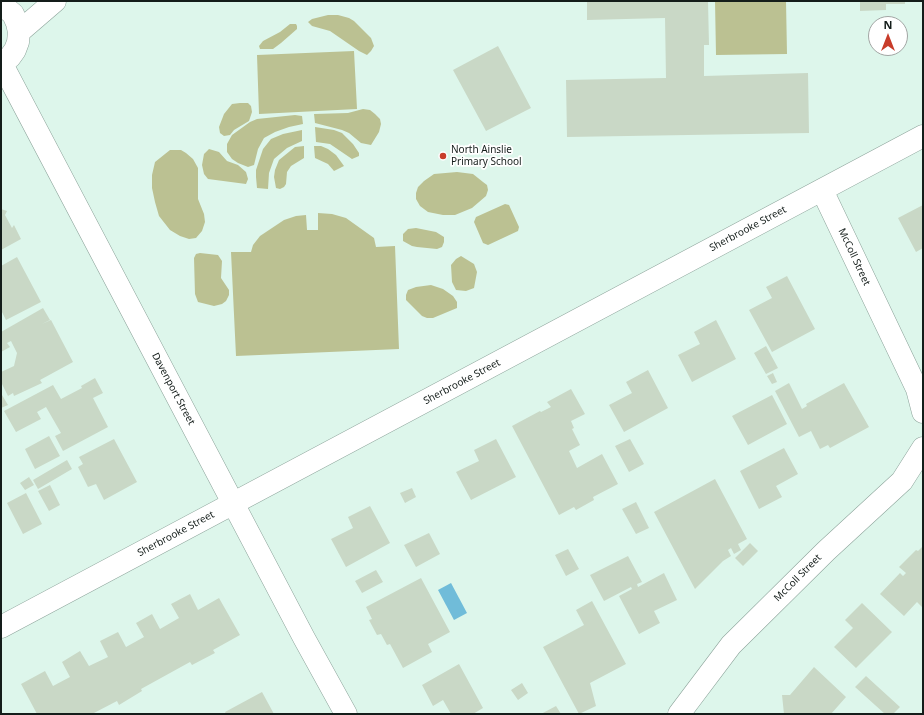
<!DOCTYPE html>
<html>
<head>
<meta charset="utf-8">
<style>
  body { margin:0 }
  #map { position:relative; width:924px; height:715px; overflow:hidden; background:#ddf6eb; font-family:"Noto Sans",sans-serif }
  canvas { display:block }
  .frame { position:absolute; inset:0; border:2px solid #141d1a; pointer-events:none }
  .north { position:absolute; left:868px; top:16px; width:40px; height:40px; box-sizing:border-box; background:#fff; border:1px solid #a1a5a3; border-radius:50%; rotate:0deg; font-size:11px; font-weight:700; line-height:16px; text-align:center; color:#141d1a }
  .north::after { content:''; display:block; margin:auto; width:14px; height:18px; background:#c83c2a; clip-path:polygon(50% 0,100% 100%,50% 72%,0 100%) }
</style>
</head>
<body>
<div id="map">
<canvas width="924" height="715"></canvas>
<div class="frame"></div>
<div class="north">N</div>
</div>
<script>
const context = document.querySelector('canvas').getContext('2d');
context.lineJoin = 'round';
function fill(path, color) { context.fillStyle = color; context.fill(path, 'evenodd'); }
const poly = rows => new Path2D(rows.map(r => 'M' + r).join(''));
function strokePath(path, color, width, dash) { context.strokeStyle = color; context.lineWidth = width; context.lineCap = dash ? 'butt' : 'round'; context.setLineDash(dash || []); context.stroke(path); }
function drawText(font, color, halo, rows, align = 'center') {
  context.font = font + ' "Noto Sans",sans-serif'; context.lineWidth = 3.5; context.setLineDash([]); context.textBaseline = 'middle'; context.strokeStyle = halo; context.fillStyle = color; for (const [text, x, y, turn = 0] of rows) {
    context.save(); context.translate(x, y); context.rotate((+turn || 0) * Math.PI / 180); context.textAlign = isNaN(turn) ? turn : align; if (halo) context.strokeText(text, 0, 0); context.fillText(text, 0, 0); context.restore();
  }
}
fill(poly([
  [715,1,786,1,787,54,716,55],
  [328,15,338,15,349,18,354,21,371,38,374,46,371,51,367,55,359,51,330,31,312,26,308,22,312,19],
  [290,24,296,24,297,26,297,29,281,43,273,49,260,49,259,46,263,41,280,32],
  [354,51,357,109,259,114,257,55],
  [240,103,248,103,251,106,252,112,249,121,234,130,230,135,224,136,220,133,219,127,224,114,232,104],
  [363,109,370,110,375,114,380,119,381,124,379,132,371,145,361,143,349,133,342,130,315,123,314,114,348,113],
  [295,115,302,116,303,124,289,127,275,132,264,138,258,149,254,165,248,167,238,163,232,159,227,152,227,144,232,135,250,122,257,119],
  [315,127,334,130,342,133,353,144,359,153,359,156,352,159,330,144,316,142],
  [302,130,302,141,287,148,274,159,269,173,268,189,257,188,256,177,256,170,263,149,271,139,283,134],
  [304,146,304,158,291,166,287,172,286,184,284,187,280,189,276,188,274,177,275,170,279,160,295,147],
  [314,146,321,146,328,149,336,155,344,166,334,171,328,164,315,158],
  [209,149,219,152,227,161,238,165,246,172,248,179,246,184,208,179,204,174,202,165,204,154],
  [170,150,181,150,186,153,193,159,198,168,198,199,204,214,205,222,202,231,196,238,189,239,180,236,170,230,159,216,155,202,152,188,152,175,155,162],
  [457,172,473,174,483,182,487,185,488,190,486,196,472,208,455,215,443,215,428,212,420,206,416,199,416,193,418,187,424,181,434,174],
  [505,204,509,205,519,227,518,231,488,245,483,243,474,222,476,217],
  [318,213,332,214,346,218,374,238,376,247,395,246,399,349,236,356,231,252,251,252,253,245,260,236,284,220,296,216,306,215,307,230,318,230],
  [416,228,436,232,444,237,444,242,442,247,437,249,417,247,412,246,403,241,403,234,408,229],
  [200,253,218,255,222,261,221,278,229,290,229,295,226,301,222,304,214,306,198,302,195,294,194,258,196,254],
  [461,256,474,264,477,272,474,288,466,291,456,290,452,282,451,265,456,259],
  [431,285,443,289,453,296,457,302,457,308,433,318,427,318,422,316,406,300,406,295,408,290,416,287]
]), '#bbc192');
fill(poly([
  [451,583,467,613,454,620,438,590]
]), '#70bcd9');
fill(poly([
  [587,1,708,1,709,45,704,45,704,76,808,73,809,133,567,137,566,80,666,78,665,18,587,20],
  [860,1,905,1,905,4,886,4,886,10,860,11],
  [498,46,531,108,486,131,453,70],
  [923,205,923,248,916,252,898,218],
  [1,209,7,211,5,215,12,228,14,225,21,239,1,250],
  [17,257,41,302,6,320,1,310,1,266],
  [787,276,815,329,772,352,749,310,772,298,766,287],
  [43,308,50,320,42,324,51,320,73,362,40,380,42,383,14,396,13,393,8,396,2,384,1,385,1,372,14,366,17,353,11,341,7,343,10,347,1,352,1,332],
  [716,320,736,359,692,382,678,355,700,344,694,332],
  [766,346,778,368,766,374,754,353],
  [648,370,668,408,624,432,609,405,632,393,626,382],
  [773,373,777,382,772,384,767,376],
  [95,378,103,393,93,398,108,427,63,451,55,436,61,433,46,407,37,412,41,419,16,432,4,411,53,385,61,399,82,388,81,386],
  [789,383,802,409,807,406,806,404,844,383,869,427,830,448,828,445,820,449,811,431,799,437,775,391],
  [571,389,585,414,571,421,574,428,572,429,580,445,569,451,577,468,602,454,618,484,593,497,594,500,576,510,574,507,559,515,512,426,540,411,541,412,551,407,547,402],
  [2,395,8,405,1,408,1,396],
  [772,395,787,424,748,445,732,416],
  [49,436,60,456,35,469,25,449],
  [114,439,137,482,104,500,96,484,88,487,78,467,83,464,79,457],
  [496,439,516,477,471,500,456,472,479,461,474,450],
  [630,439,644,464,629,472,615,446],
  [784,448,798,474,776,486,782,497,759,509,740,471],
  [67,460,72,469,38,489,33,480],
  [29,477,34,485,25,490,20,483],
  [715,479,747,539,738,544,741,550,734,554,731,548,728,550,731,556,723,561,695,589,654,512],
  [50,485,60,505,49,511,38,491],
  [412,488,416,497,405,503,400,493],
  [26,493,42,524,23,534,7,503],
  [636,502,649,528,636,534,622,509],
  [370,506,390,543,346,567,331,539,353,528,348,517],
  [429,533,440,554,416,567,404,545],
  [750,543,758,551,743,566,735,558],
  [923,546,923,608,917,602,904,616,880,594,900,573,903,576,906,573,899,567,916,550,918,551],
  [568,549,579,569,566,576,555,555],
  [628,556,642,582,637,584,638,587,664,573,677,600,654,611,660,623,639,634,619,596,632,589,631,587,604,601,590,575],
  [376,570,383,582,362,593,355,581],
  [421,578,450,632,428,644,432,652,403,668,390,644,387,645,381,634,377,635,369,620,372,619,366,607],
  [190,594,198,610,219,598,240,635,213,650,215,653,192,665,190,662,141,689,142,691,119,705,117,701,92,714,37,714,21,684,45,671,53,686,70,677,62,662,80,651,89,666,108,657,100,641,118,632,126,647,144,637,136,623,152,614,160,629,179,618,171,604],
  [592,601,626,664,590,683,596,706,579,714,543,647,584,625,576,610],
  [862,603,892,632,856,668,834,647,853,628,845,620],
  [459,664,483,708,473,714,451,714,443,700,433,706,422,685],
  [814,667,846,697,831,714,784,714,782,695,790,695],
  [866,676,900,707,893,714,885,714,855,687],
  [522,683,528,693,518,700,511,690],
  [262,692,274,714,226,714,225,712],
  [556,706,561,714,541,714]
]), '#c9d8c6');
const minor = poly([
  [2,64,304,638,346,714],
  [822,190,917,389,923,412],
  [1,627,923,136],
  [679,714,731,645,826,551,902,481,923,448]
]);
const major = poly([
  [1,4,13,14,17,23,19,32,18,42,15,50,10,57,1,64],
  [19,32,55,1]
]);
strokePath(minor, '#8ca39a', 23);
strokePath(major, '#8ca39a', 23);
strokePath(minor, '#fff', 22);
strokePath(major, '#fff', 22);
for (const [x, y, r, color] of [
  [443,156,4,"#c83c2a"]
]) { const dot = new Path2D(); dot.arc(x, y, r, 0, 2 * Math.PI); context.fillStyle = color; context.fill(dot); strokePath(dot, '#fff', 1.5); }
drawText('10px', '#141d1a', '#fff', [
  ["North Ainslie",451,150],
  ["Primary School",451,162]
], 'left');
drawText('10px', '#141d1a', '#fff', [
  ["Sherbrooke Street",748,229,-28],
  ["McColl Street",854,257,65],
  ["Sherbrooke Street",462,382,-28],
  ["Davenport Street",173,389,62],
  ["Sherbrooke Street",176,534,-28],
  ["McColl Street",798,578,-45]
]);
</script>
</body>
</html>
